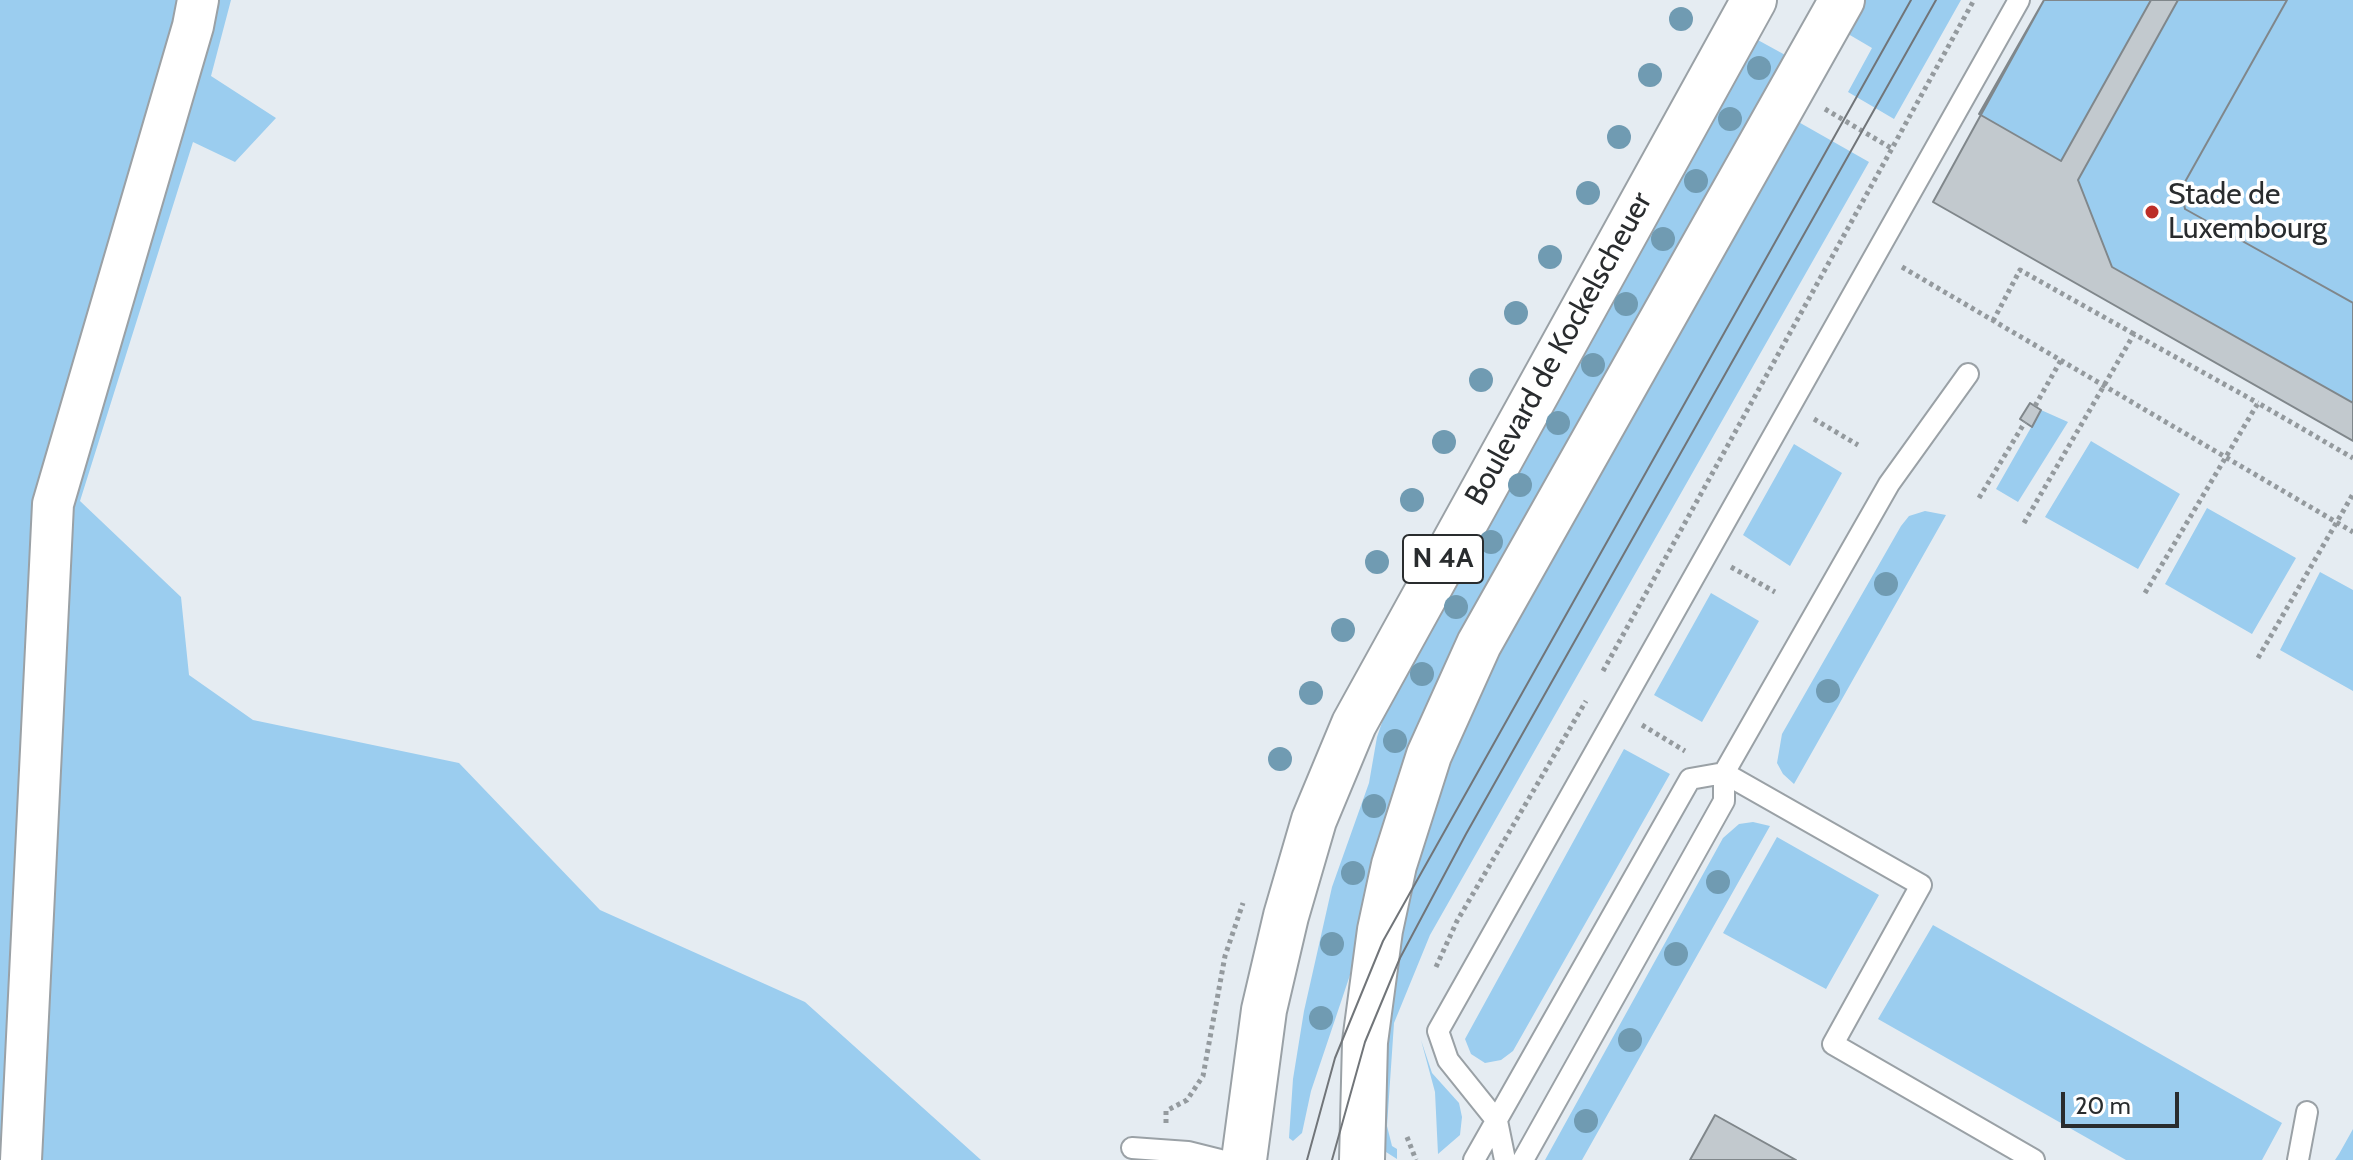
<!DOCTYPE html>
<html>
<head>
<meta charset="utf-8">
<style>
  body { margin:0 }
  #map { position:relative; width:2353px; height:1160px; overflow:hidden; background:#e5ecf2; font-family:Cabin,sans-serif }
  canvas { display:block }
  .scale { position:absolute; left:2061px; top:1092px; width:118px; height:36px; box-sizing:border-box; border:4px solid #292c2e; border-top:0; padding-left:10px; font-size:24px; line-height:28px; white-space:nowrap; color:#292c2e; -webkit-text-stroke:6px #fff; paint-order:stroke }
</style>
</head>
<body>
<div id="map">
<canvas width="2353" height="1160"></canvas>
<div class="scale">20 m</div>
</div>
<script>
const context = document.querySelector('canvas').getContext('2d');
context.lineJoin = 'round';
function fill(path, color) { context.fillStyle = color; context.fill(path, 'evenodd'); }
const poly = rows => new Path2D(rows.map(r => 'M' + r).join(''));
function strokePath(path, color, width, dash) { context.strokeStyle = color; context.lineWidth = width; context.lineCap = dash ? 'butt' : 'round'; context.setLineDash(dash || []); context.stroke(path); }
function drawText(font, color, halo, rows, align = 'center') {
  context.font = font + ' Cabin,sans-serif'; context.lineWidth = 7; context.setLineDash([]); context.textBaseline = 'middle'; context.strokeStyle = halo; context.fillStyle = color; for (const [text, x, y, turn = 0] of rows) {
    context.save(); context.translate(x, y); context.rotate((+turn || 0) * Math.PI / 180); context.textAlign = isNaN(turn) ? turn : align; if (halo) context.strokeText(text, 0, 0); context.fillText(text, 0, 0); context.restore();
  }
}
fill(poly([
  [0,0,231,0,211,76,276,118,235,162,193,142,80,501,181,597,189,675,253,720,459,763,600,910,805,1002,981,1160,0,1160],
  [1861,0,1961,0,1894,119,1848,92,1872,48,1843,31],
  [2044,0,2353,0,2353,441,1933,202],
  [1756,39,1787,56,1461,636,1426,706,1390,804,1362,908,1350,975,1311,1091,1302,1133,1293,1141,1289,1138,1293,1079,1304,1011,1332,887,1369,783,1377,737,1390,699],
  [1795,120,1869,162,1430,935,1394,1023,1387,1126,1392,1146,1397,1149,1397,1159,1386,1152,1379,1130,1394,952,1418,849,1475,693],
  [2041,410,2068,422,2018,502,1996,489],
  [2091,441,2180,494,2138,569,2045,517],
  [1794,444,1842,473,1790,566,1743,535],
  [2207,508,2296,558,2252,634,2165,584],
  [1925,511,1946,515,1794,784,1783,774,1777,763,1782,734,1901,526,1909,516],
  [2320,572,2353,590,2353,691,2280,650],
  [1711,593,1759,621,1702,722,1654,695],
  [1624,749,1670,774,1513,1051,1501,1060,1485,1063,1471,1054,1465,1039],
  [1753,822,1770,826,1582,1160,1545,1160,1723,838,1739,824],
  [1777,837,1879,895,1826,989,1723,933],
  [1933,925,2282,1123,2262,1160,2126,1160,1878,1019],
  [1421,1040,1432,1073,1459,1103,1462,1117,1460,1135,1438,1154,1435,1092],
  [2353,1129,2353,1160,2335,1160,2339,1154]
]), '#9bcdef');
const building = poly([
  [2044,0,2287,0,2181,189,2185,209,2353,303,2353,441,1933,202,2044,0],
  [2044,0,2151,0,2061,161,1979,114,2044,0],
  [2178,0,2287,0,2181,189,2185,209,2353,303,2353,403,2112,267,2078,180,2178,0],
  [2030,403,2041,410,2032,427,2020,419,2030,403],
  [1715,1115,1796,1160,1690,1160,1715,1115]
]);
fill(building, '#c2c9ce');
strokePath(building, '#80878b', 2);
const lane = poly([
  [1132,1148,1188,1152,1220,1160],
  [1474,1160,1690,779,1724,773,1921,885,1833,1044,2034,1160],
  [1505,1160,1497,1121,1448,1060,1438,1031,2019,0],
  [1523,1160,1724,801,1724,773,1889,484,1968,374],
  [2298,1160,2307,1112]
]);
const street = poly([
  [21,1160,53,504,193,26,198,0]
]);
const primary = poly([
  [1244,1160,1264,1010,1286,916,1314,820,1354,724,1754,0],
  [1362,1160,1365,1042,1380,930,1394,865,1429,755,1479,644,1842,0]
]);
strokePath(lane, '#9aa1a6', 24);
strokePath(street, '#9aa1a6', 44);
strokePath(primary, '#9aa1a6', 48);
strokePath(poly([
  [1825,109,1891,148],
  [1902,267,2353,532],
  [1993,321,2020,270,2134,334],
  [2035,406,2061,360],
  [1814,419,1858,445],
  [1979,498,2025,422],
  [2024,523,2134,334,2258,403],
  [1731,567,1775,592],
  [2145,593,2258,403,2353,458],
  [2258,658,2353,494],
  [1603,671,1974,0],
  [1642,725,1685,751],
  [1436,967,1457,921,1586,701],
  [1166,1123,1166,1111,1187,1100,1203,1076,1225,956,1243,903],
  [1407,1137,1416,1160]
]), '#949a9e', 5, [4, 4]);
strokePath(lane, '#fff', 20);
strokePath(street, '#fff', 40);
strokePath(primary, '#fff', 44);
strokePath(poly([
  [1307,1160,1335,1058,1383,941,1911,0],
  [1332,1160,1365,1042,1400,958,1466,834,1936,0]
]), '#717579', 2);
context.fillStyle = '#709bb2';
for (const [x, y] of [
  [1681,19],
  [1759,68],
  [1650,75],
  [1730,119],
  [1619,137],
  [1696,181],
  [1588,193],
  [1663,239],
  [1550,257],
  [1626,304],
  [1516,313],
  [1593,365],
  [1481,380],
  [1558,423],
  [1444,442],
  [1520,485],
  [1412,500],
  [1491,542],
  [1377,562],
  [1886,584],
  [1456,607],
  [1343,630],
  [1422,674],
  [1828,691],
  [1311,693],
  [1395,741],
  [1280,759],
  [1374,806],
  [1353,873],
  [1718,882],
  [1332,944],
  [1676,954],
  [1321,1018],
  [1630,1040],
  [1586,1121]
]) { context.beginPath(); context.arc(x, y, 12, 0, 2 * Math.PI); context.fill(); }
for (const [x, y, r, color] of [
  [2152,212,8,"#bc2e28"]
]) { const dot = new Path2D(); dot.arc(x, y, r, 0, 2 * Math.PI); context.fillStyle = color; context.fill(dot); strokePath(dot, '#fff', 3); }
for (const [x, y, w] of [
  [1443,559,80]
]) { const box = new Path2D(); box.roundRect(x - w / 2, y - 24, w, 48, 6); context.fillStyle = '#fff'; context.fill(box); strokePath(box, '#292c2e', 2); }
drawText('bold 28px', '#292c2e', null, [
  ["N 4A",1443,559]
]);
drawText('30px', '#292c2e', '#fff', [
  ["Stade de",2168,195],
  ["Luxembourg",2168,229]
], 'left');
drawText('30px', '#292c2e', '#fff', [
  ["Boulevard de Kockelscheuer",1559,349,-61]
]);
</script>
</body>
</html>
